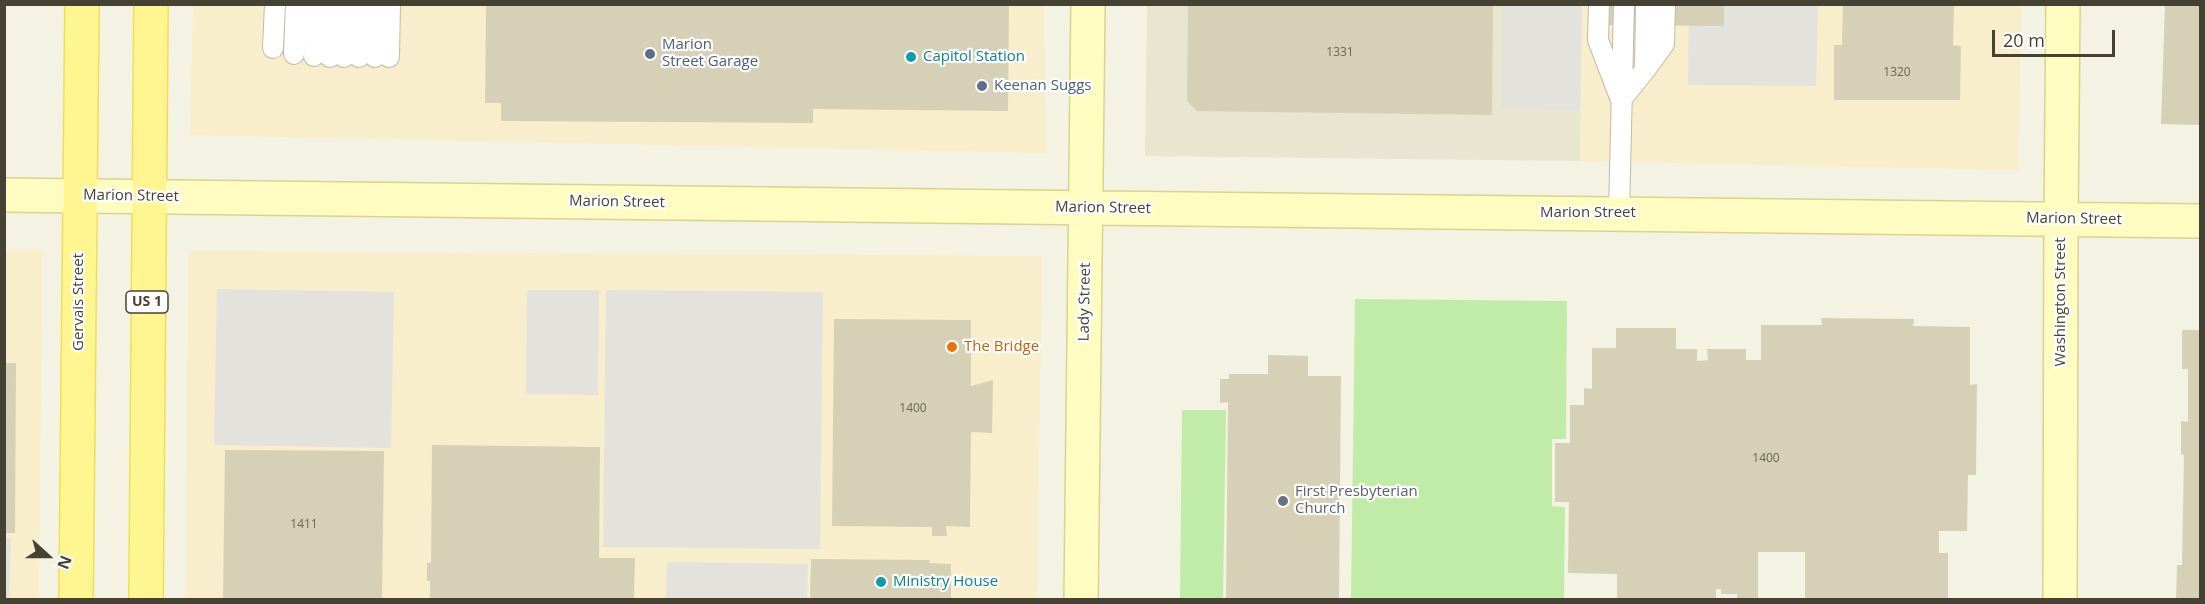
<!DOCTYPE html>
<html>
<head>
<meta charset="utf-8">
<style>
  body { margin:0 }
  #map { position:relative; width:2205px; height:604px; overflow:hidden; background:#f4f2e3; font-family:"Open Sans",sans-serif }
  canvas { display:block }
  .frame { position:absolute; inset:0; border:6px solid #464233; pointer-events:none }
  .north { position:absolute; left:18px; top:526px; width:60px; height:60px; -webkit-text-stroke:4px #fff; paint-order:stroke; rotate:111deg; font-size:16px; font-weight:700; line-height:24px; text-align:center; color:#464233 }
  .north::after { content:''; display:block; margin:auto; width:21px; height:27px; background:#464233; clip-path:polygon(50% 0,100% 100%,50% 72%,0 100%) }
  .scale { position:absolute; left:1992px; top:30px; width:123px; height:27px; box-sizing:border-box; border:3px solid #464233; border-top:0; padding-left:8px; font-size:18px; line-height:21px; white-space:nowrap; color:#464233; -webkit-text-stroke:4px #fff; paint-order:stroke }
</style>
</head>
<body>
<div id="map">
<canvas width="2205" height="604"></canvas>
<div class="frame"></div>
<div class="north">N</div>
<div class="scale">20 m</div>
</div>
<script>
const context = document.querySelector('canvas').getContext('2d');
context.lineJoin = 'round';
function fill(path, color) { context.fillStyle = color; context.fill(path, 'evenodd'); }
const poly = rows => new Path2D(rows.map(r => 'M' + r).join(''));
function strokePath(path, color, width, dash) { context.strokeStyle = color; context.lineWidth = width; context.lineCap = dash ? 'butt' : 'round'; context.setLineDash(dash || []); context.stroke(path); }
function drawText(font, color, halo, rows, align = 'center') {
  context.font = font + ' "Open Sans",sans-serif'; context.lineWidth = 4.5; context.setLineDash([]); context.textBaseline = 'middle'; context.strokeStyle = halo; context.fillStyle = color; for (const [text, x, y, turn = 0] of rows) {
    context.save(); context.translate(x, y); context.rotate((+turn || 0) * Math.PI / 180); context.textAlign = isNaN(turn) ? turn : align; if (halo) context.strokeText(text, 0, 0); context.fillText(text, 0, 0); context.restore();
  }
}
fill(poly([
  [1147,5,1582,5,1580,161,1145,156]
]), '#e8e5d0');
fill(poly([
  [193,5,1044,5,1046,153,190,135],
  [1582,5,2021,5,2018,170,1580,161],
  [5,250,42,250,39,599,5,600],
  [188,251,1042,256,1037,599,186,600]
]), '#f8eecb');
fill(poly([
  [1355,299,1567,301,1566,439,1552,439,1552,506,1565,507,1564,599,1351,599],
  [1182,410,1226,410,1223,599,1180,599]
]), '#c0eca7');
fill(poly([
  [1503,5,1582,5,1580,110,1501,108],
  [1689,5,1818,5,1816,86,1688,85],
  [217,289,394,292,391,448,214,445],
  [527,290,599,290,598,395,526,394],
  [606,290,823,292,820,549,603,547],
  [5,538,11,538,9,599,5,599],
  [667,562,808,564,807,599,666,599]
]), '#e3e2dc');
fill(poly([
  [486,4,1009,4,1008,111,813,109,813,123,501,121,501,103,485,103],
  [1188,4,1493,4,1492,115,1197,111,1187,101],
  [1608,4,1724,4,1724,26,1608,25],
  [1843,4,1954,4,1953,45,1961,46,1960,100,1834,100,1834,45,1842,45],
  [2165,4,2200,4,2200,125,2161,124],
  [1821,318,1914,319,1913,326,1970,327,1970,385,1977,384,1976,475,1968,475,1967,531,1939,531,1939,553,1948,553,1948,600,1805,600,1805,552,1758,552,1758,600,1737,600,1737,594,1721,594,1721,589,1716,589,1716,598,1617,598,1617,574,1568,573,1569,502,1555,502,1555,443,1570,443,1570,405,1584,405,1584,388,1592,389,1592,348,1616,348,1616,328,1676,328,1676,349,1697,349,1697,361,1708,360,1707,349,1746,349,1746,360,1761,360,1761,325,1822,325],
  [834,319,971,320,971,386,993,380,992,433,971,432,970,527,946,526,947,536,932,536,932,527,832,526],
  [2182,330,2200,330,2200,600,2176,600,2177,565,2182,565,2184,455,2181,454,2181,421,2188,422,2188,369,2182,369],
  [1268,355,1308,356,1308,376,1341,376,1339,600,1226,600,1228,402,1220,403,1220,379,1229,379,1229,374,1268,374],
  [4,363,16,363,15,533,4,533],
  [432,445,600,447,599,558,635,558,634,600,430,600,430,581,427,581,427,563,431,563],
  [225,450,384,451,382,600,223,600],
  [811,559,930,560,929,563,951,564,951,600,810,600]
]), '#d6d0b7');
const lane = poly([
  [1599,4,1598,40,1621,100,1645,70,1646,4],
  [273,48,275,4],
  [294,54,296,4],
  [314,56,316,4],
  [330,57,331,4],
  [344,57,345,4],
  [359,57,360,4],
  [375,57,376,4],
  [389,57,390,4],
  [1645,70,1664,44,1665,4],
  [1619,213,1624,4]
]);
const secondary = poly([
  [4,195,2200,221],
  [1081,600,1088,4],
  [2060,600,2061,219,2063,4]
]);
const primary = poly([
  [76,600,82,4],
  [146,600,151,4]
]);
strokePath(lane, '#c0bca5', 22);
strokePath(secondary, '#d8d38e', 36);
strokePath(primary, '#f0df55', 36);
strokePath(lane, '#fff', 20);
strokePath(secondary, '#fffcc2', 33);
strokePath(primary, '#fff591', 33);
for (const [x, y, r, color] of [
  [650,54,6,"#5c6f8a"],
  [911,57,6,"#0f9aa8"],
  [982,86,6,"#5c6f8a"],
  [952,347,6,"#e8710a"],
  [1283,501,6,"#6b7280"],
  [881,582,6,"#0f9aa8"]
]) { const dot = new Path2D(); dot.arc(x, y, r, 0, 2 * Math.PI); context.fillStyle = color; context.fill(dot); strokePath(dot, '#fff', 2); }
drawText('12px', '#6a6654', null, [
  ["1331",1340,53],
  ["1320",1897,73],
  ["1400",913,409],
  ["1400",1766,459],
  ["1411",304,525]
]);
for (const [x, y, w] of [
  [147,302,42]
]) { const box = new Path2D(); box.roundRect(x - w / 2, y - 11, w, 22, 4.5); context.fillStyle = '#fff'; context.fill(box); strokePath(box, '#464233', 1.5); }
drawText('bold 14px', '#464233', null, [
  ["US 1",147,302]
]);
drawText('15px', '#4e5e75', '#fff', [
  ["Marion",662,45],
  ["Street Garage",662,62],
  ["Keenan Suggs",994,86]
], 'left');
drawText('15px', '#0d838f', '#fff', [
  ["Capitol Station",923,57],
  ["Ministry House",893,582]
], 'left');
drawText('15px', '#464233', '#fff', [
  ["Marion Street",131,196,1],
  ["Marion Street",617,202,1],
  ["Marion Street",1103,208,1],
  ["Marion Street",1588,213],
  ["Marion Street",2074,219,1],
  ["Gervais Street",79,302,-90],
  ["Lady Street",1085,302,-89],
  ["Washington Street",2061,302,-90]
]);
drawText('15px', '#c56008', '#fff', [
  ["The Bridge",964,347]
], 'left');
drawText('15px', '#5b616d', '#fff', [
  ["First Presbyterian",1295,492],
  ["Church",1295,509]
], 'left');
</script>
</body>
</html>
